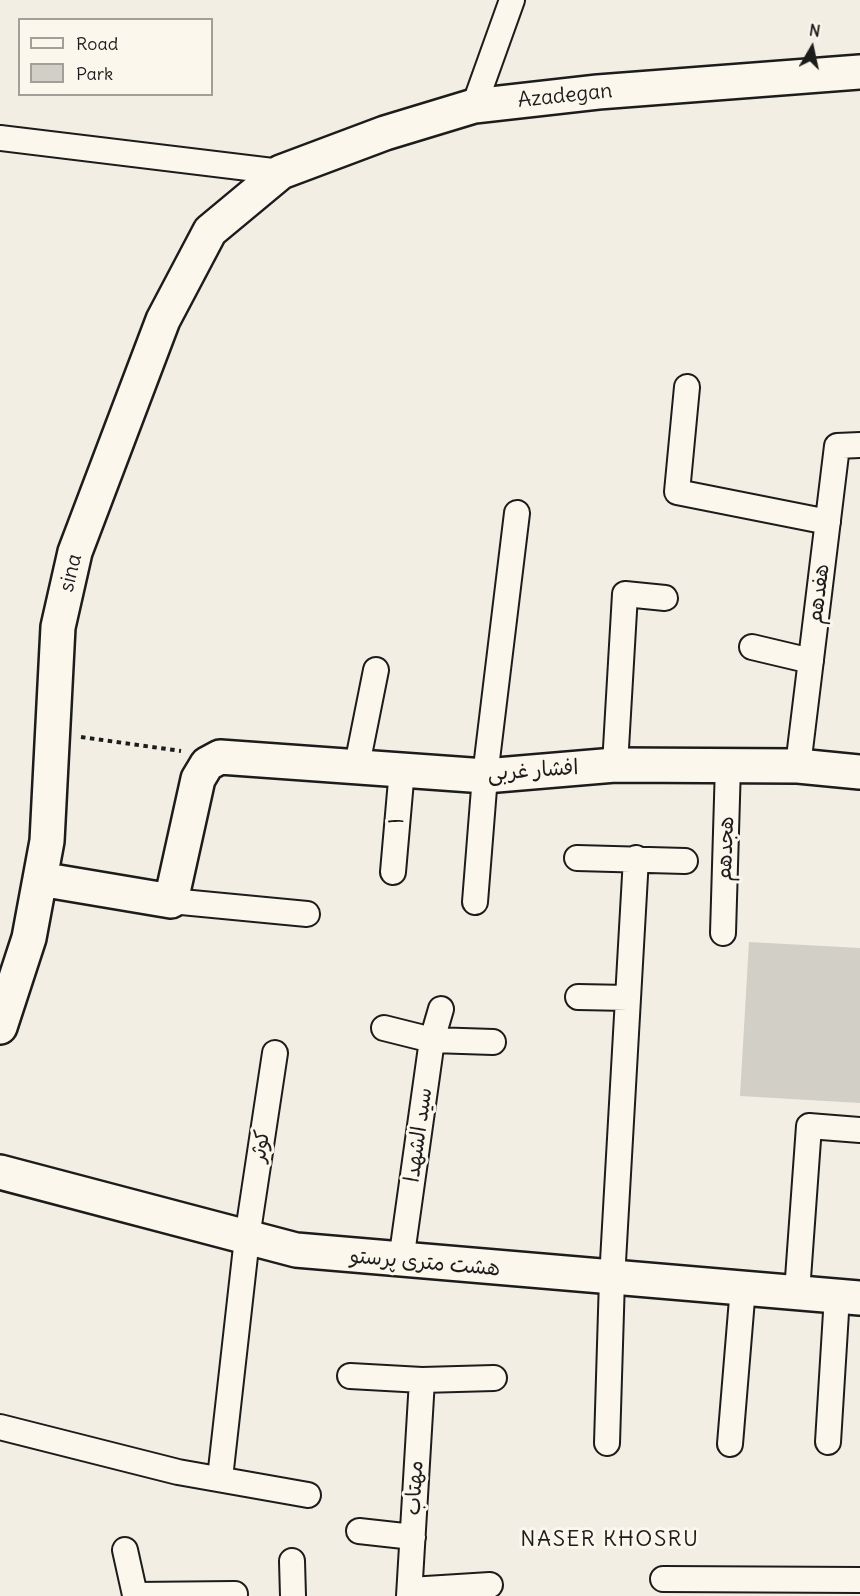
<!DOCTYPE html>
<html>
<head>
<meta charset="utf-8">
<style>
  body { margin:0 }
  #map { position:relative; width:860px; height:1596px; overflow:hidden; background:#f2eee4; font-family:Delius,sans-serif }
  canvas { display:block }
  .legend { position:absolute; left:18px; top:18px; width:195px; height:78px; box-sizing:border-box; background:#fbf7ec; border:2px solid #a29f99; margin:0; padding:8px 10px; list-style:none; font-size:18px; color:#1c1c1c }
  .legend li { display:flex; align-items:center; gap:12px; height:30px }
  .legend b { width:30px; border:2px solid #a29f99 }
  .north { position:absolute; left:782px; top:18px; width:60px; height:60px; -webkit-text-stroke:4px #fbf7ec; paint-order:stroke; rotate:9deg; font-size:16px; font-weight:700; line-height:24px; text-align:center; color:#1c1c1c }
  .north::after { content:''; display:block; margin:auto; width:21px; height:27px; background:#1c1c1c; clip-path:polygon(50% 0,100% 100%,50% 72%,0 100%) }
</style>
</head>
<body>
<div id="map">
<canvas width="860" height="1596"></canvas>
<ul class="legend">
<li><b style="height:8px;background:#fbf7ec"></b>Road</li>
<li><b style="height:16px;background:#d2cfc6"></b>Park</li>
</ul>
<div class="north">N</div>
</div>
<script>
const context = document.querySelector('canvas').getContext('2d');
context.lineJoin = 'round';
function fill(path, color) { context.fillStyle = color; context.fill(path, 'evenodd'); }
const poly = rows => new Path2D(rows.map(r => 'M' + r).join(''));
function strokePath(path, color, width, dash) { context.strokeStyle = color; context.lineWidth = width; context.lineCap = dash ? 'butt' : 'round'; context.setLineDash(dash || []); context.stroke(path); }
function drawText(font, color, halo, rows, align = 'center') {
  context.font = font + ' Delius,"Playpen Sans Arabic",sans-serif'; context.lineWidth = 6; context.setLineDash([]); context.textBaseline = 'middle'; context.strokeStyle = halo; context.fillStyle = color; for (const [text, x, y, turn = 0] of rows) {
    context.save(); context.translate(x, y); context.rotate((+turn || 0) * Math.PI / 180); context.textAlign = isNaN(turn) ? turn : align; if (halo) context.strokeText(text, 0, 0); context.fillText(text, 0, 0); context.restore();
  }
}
fill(poly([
  [749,942,860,948,860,1103,740,1096]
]), '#d2cfc6');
const street = poly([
  [474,106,512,0],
  [0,138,281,172],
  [687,387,677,492,828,522],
  [752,647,811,661],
  [357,765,376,670],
  [615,765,625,594,665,598],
  [798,766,837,446,860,445],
  [577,858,685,861],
  [393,872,402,769],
  [171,901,307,914],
  [475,902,485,776,517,513],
  [723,933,728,765],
  [578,997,628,998],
  [384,1028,432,1040,493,1042],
  [401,1261,432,1040,441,1009],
  [797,1292,809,1126,860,1130],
  [350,1376,422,1380,494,1378],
  [0,1427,178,1472,308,1495],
  [828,1442,837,1296],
  [607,1443,612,1279,636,858],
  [730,1444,743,1287],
  [220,1478,247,1238,275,1053],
  [359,1531,413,1537],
  [125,1550,135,1595,235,1594],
  [292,1561,293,1596],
  [663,1579,860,1580],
  [410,1590,490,1585],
  [409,1596,422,1380]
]);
const secondary = poly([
  [40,879,171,901,198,779,207,764,220,757,485,776,615,765,798,766,860,772],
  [0,1027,29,938,47,841,58,627,75,552,163,320,210,231,281,172,385,133,474,106,598,92,860,72],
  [0,1172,296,1250,860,1298]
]);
strokePath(street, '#1c1c1c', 28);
strokePath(secondary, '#1c1c1c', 38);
strokePath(poly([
  [81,737,181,751]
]), '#1c1c1c', 4, [4.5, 4.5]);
strokePath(street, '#fbf7ec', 24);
strokePath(secondary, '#fbf7ec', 33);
drawText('21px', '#1c1c1c', '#fbf7ec', [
  ["Azadegan",565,96,-6],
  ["sina",71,573,-76],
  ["هفدهم",819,594,-83],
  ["افشار غربی",533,771,-4],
  ["۱",397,821,-85],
  ["هجدهم",726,849,-88],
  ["سید الشهدا",419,1135,-82],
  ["کوثر",261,1146,-81],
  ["هشت متری پرستو",425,1263,5],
  ["مهتاب",415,1488,-87]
]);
context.letterSpacing = '1.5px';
drawText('22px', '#1c1c1c', '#fbf7ec', [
  ["NASER KHOSRU",610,1540]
]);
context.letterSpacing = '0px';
</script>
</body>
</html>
